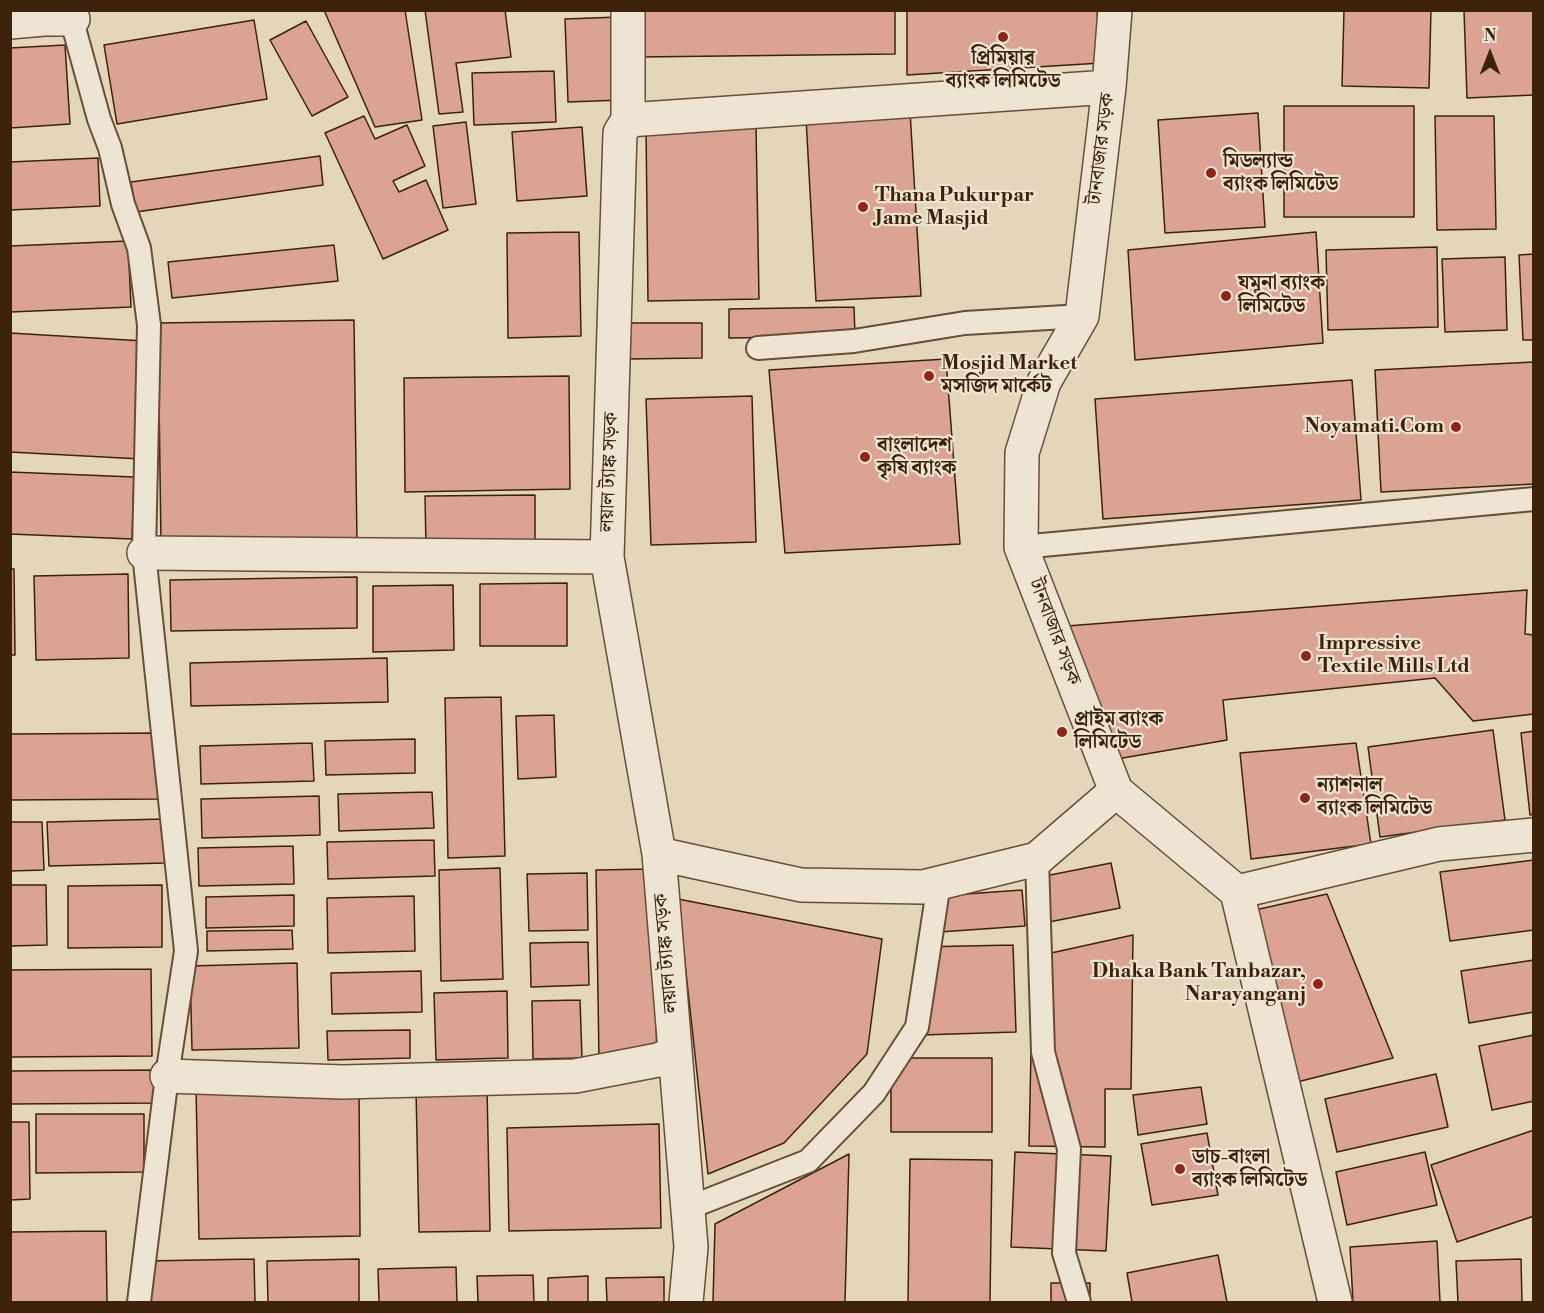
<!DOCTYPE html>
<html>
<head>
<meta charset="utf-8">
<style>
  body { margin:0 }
  #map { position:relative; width:1544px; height:1313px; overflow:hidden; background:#e4d6bb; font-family:"Libre Bodoni",serif }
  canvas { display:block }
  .frame { position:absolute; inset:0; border:12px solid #3c220a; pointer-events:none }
  .north { position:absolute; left:1460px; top:24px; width:60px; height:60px; -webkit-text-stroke:4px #ede4d3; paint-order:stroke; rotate:0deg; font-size:16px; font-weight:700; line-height:24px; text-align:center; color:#3c220a }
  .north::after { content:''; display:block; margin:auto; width:21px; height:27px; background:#3c220a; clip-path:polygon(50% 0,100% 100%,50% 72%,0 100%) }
</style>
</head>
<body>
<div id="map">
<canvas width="1544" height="1313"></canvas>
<div class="frame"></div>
<div class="north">N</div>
</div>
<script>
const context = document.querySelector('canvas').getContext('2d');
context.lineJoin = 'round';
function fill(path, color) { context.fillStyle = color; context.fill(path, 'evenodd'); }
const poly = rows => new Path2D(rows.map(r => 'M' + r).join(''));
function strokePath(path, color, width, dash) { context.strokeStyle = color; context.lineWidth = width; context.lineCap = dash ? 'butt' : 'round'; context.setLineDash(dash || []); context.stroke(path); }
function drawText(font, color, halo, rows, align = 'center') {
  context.font = font + ' "Libre Bodoni","Noto Serif Bengali",serif'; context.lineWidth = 4.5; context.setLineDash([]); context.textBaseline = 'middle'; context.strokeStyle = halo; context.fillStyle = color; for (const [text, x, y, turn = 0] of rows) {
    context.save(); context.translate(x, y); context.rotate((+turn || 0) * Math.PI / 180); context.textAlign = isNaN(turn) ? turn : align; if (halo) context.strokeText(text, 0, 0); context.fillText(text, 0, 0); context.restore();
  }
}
const building = poly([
  [324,10,405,10,422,120,375,127,324,10],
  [425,10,505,10,511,57,456,63,463,112,439,114,425,10],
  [639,10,895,10,895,54,639,57,639,10],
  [907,10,1097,10,1101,63,907,75,907,10],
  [1344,10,1431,10,1429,88,1342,86,1344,10],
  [1464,10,1534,10,1534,95,1467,98,1464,10],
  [619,17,622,100,568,102,565,19,619,17],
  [254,20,267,99,117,124,104,45,254,20],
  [306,21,348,97,312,116,270,40,306,21],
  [65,45,70,124,10,128,10,48,65,45],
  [554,71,556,122,474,125,472,73,554,71],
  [1284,106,1414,106,1414,217,1284,217,1284,106],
  [910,111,921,296,816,301,806,118,910,111],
  [1258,113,1265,227,1165,233,1158,120,1258,113],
  [364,116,375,139,407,125,425,166,393,181,399,192,426,180,448,230,383,259,325,133,364,116],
  [1435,116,1494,116,1496,229,1437,230,1435,116],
  [466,122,476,204,443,208,433,126,466,122],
  [756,126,759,299,648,301,646,127,756,126],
  [582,127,587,196,517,201,512,132,582,127],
  [320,156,323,185,136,212,131,182,320,156],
  [98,158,100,206,10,210,10,162,98,158],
  [579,232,581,336,508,338,507,233,579,232],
  [1316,232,1323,343,1135,360,1128,250,1316,232],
  [128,241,131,307,10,312,10,246,128,241],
  [334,245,338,281,172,298,168,262,334,245],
  [1437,247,1438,327,1328,330,1326,250,1437,247],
  [1534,254,1534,340,1523,340,1519,255,1534,254],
  [1505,257,1507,330,1445,332,1442,259,1505,257],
  [854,307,855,336,729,338,729,309,854,307],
  [354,320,357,543,161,545,158,323,354,320],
  [627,323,702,323,702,358,628,359,627,323],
  [10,333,144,341,141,459,10,452,10,333],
  [946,359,960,544,785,553,769,370,946,359],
  [1534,362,1534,484,1381,492,1375,370,1534,362],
  [569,376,570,489,405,492,404,378,569,376],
  [1352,380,1361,500,1103,519,1095,399,1352,380],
  [752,396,756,542,651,545,646,399,752,396],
  [10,472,134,477,132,539,10,534,10,472],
  [535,495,535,545,426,547,425,496,535,495],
  [10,569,14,569,15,655,10,655,10,569],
  [128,574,129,658,36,660,34,576,128,574],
  [357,577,357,628,171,631,170,580,357,577],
  [567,583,567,646,480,646,480,584,567,583],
  [453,585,454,650,373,652,373,586,453,585],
  [1527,590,1525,634,1534,635,1534,714,1473,721,1435,678,1223,700,1227,740,1117,759,1067,626,1527,590],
  [387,658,388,702,191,706,190,663,387,658],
  [501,697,505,856,448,858,445,698,501,697],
  [554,715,556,777,518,779,516,716,554,715],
  [1493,730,1505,820,1380,837,1368,747,1493,730],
  [1534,731,1534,814,1530,815,1521,733,1534,731],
  [160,733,160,799,10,800,10,734,160,733],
  [415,739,415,773,326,775,325,741,415,739],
  [312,743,314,781,201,784,200,746,312,743],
  [1356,743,1371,844,1251,859,1240,753,1356,743],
  [432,792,434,828,339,831,338,794,432,792],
  [319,796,320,835,202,838,201,799,319,796],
  [164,819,165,863,49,866,47,822,164,819],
  [10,822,42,822,44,870,10,871,10,822],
  [434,840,435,876,328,879,327,842,434,840],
  [293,846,294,884,199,886,198,848,293,846],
  [1534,860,1534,930,1450,941,1440,872,1534,860],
  [1111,863,1120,908,1049,922,1040,877,1111,863],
  [500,868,503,979,441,981,439,870,500,868],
  [652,869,657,1058,599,1059,596,870,652,869],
  [587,873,588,930,529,931,527,874,587,873],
  [10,885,46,885,47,945,10,946,10,885],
  [162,885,162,947,68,948,68,886,162,885],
  [1022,890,1025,926,940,932,937,896,1022,890],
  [1327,894,1393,1058,1297,1082,1255,910,1327,894],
  [294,895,294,926,206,928,206,897,294,895],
  [414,896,415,951,328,953,327,898,414,896],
  [678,899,882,939,867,1054,784,1143,708,1174,678,899],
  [292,930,293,949,207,951,207,931,292,930],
  [1133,935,1131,1089,1105,1089,1105,1147,1029,1146,1033,957,1133,935],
  [588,942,589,985,531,987,530,943,588,942],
  [1013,945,1016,1032,921,1035,918,947,1013,945],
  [1534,960,1534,1012,1469,1023,1461,971,1534,960],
  [297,963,299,1048,192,1050,190,966,297,963],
  [151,969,152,1056,10,1057,10,970,151,969],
  [421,971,422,1012,332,1014,331,973,421,971],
  [507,991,508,1058,436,1060,434,993,507,991],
  [580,1000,582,1058,533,1059,532,1001,580,1000],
  [410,1030,410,1058,328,1060,327,1031,410,1030],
  [1534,1035,1534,1101,1492,1110,1479,1046,1534,1035],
  [891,1058,992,1058,992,1132,891,1132,891,1058],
  [161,1070,161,1103,10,1104,10,1071,161,1070],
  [1436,1074,1448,1127,1337,1152,1325,1099,1436,1074],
  [359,1086,360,1236,199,1239,196,1088,359,1086],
  [1201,1087,1207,1124,1138,1135,1133,1095,1201,1087],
  [487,1089,490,1231,419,1232,416,1090,487,1089],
  [36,1114,144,1114,144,1172,36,1173,36,1114],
  [10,1122,29,1122,30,1199,10,1200,10,1122],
  [659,1124,661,1228,509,1231,507,1128,659,1124],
  [1534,1130,1534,1216,1457,1242,1431,1165,1534,1130],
  [1207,1133,1218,1195,1152,1205,1141,1144,1207,1133],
  [1015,1152,1111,1156,1106,1251,1011,1247,1015,1152],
  [1425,1152,1437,1205,1347,1225,1336,1172,1425,1152],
  [849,1154,845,1302,713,1302,715,1224,849,1154],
  [910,1159,992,1160,990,1302,908,1302,910,1159],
  [106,1231,107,1302,10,1302,10,1232,106,1231],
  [1437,1241,1440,1302,1353,1302,1350,1247,1437,1241],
  [1218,1255,1227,1302,1132,1302,1127,1273,1218,1255],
  [254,1259,255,1302,146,1302,145,1261,254,1259],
  [359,1259,359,1302,268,1302,267,1261,359,1259],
  [1521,1259,1522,1302,1458,1302,1456,1261,1521,1259],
  [456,1267,457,1302,379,1302,378,1269,456,1267],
  [533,1275,534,1302,478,1302,477,1276,533,1275],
  [588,1276,588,1302,548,1302,548,1278,588,1276],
  [664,1277,664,1302,607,1302,606,1278,664,1277],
  [1051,1283,1090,1283,1090,1302,1051,1302,1051,1283]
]);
fill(building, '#daa394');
strokePath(building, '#3c220a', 1.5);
const service = poly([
  [69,10,99,119,110,148,123,204,139,248,149,325,144,553,186,951,167,1076,139,1302],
  [758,348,854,341,965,323,1082,316],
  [1021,547,1534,499],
  [1037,859,1043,1052,1069,1149,1064,1253,1079,1302],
  [688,1208,808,1161,874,1093,917,1027,939,883]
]);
const minor = poly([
  [628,10,628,120],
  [1115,10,1109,87,1082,316,1044,382,1022,453,1021,547,1116,791,1237,892,1335,1302],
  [10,22,44,19,73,19],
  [144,553,607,557],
  [659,854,801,885,923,887,1037,859,1116,791],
  [1237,892,1439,844,1534,835],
  [167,1076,343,1082,575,1076,658,1060,675,1053],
  [686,1302,691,1247,659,854,607,557,620,133,628,120,1109,87]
]);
strokePath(service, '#664f36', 26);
strokePath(minor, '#664f36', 36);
strokePath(service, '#ede4d3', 22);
strokePath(minor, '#ede4d3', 33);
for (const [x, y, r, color] of [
  [1003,37,6,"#8f2418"],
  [1211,173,6,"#8f2418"],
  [863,207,6,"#8f2418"],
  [1226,296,6,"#8f2418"],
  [929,376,6,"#8f2418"],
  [1456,427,6,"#8f2418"],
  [865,457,6,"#8f2418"],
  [1306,656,6,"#8f2418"],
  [1062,732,6,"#8f2418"],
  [1305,798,6,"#8f2418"],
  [1318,984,6,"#8f2418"],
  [1180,1169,6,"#8f2418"]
]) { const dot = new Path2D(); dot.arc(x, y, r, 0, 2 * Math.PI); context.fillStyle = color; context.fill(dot); strokePath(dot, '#ede4d3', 2); }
drawText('bold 20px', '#3c220a', '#ede4d3', [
  ["প্রিমিয়ার",1003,59,"center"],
  ["ব্যাংক লিমিটেড",1003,82,"center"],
  ["মিডল্যান্ড",1223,162],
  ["ব্যাংক লিমিটেড",1223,185],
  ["Thana Pukurpar",875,196],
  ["Jame Masjid",875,219],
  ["যমুনা ব্যাংক",1238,284],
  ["লিমিটেড",1238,307],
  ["Mosjid Market",941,364],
  ["মসজিদ মার্কেট",941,387],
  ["Noyamati.Com",1444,427,"right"],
  ["বাংলাদেশ",877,446],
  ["কৃষি ব্যাংক",877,469],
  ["Impressive",1318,644],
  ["Textile Mills Ltd",1318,667],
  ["প্রাইম ব্যাংক",1074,720],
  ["লিমিটেড",1074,743],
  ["ন্যাশনাল",1317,786],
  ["ব্যাংক লিমিটেড",1317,809],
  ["Dhaka Bank Tanbazar,",1306,972,"right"],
  ["Narayanganj",1306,995,"right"],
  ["ডাচ-বাংলা",1192,1158],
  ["ব্যাংক লিমিটেড",1192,1181]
], 'left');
drawText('20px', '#3c220a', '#ede4d3', [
  ["টানবাজার সড়ক",1102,149,-83],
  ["লয়াল ট্যাঙ্ক সড়ক",610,472,-88],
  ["টানবাজার সড়ক",1054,632,69],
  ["লয়াল ট্যাঙ্ক সড়ক",667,953,-95]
]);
</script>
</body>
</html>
